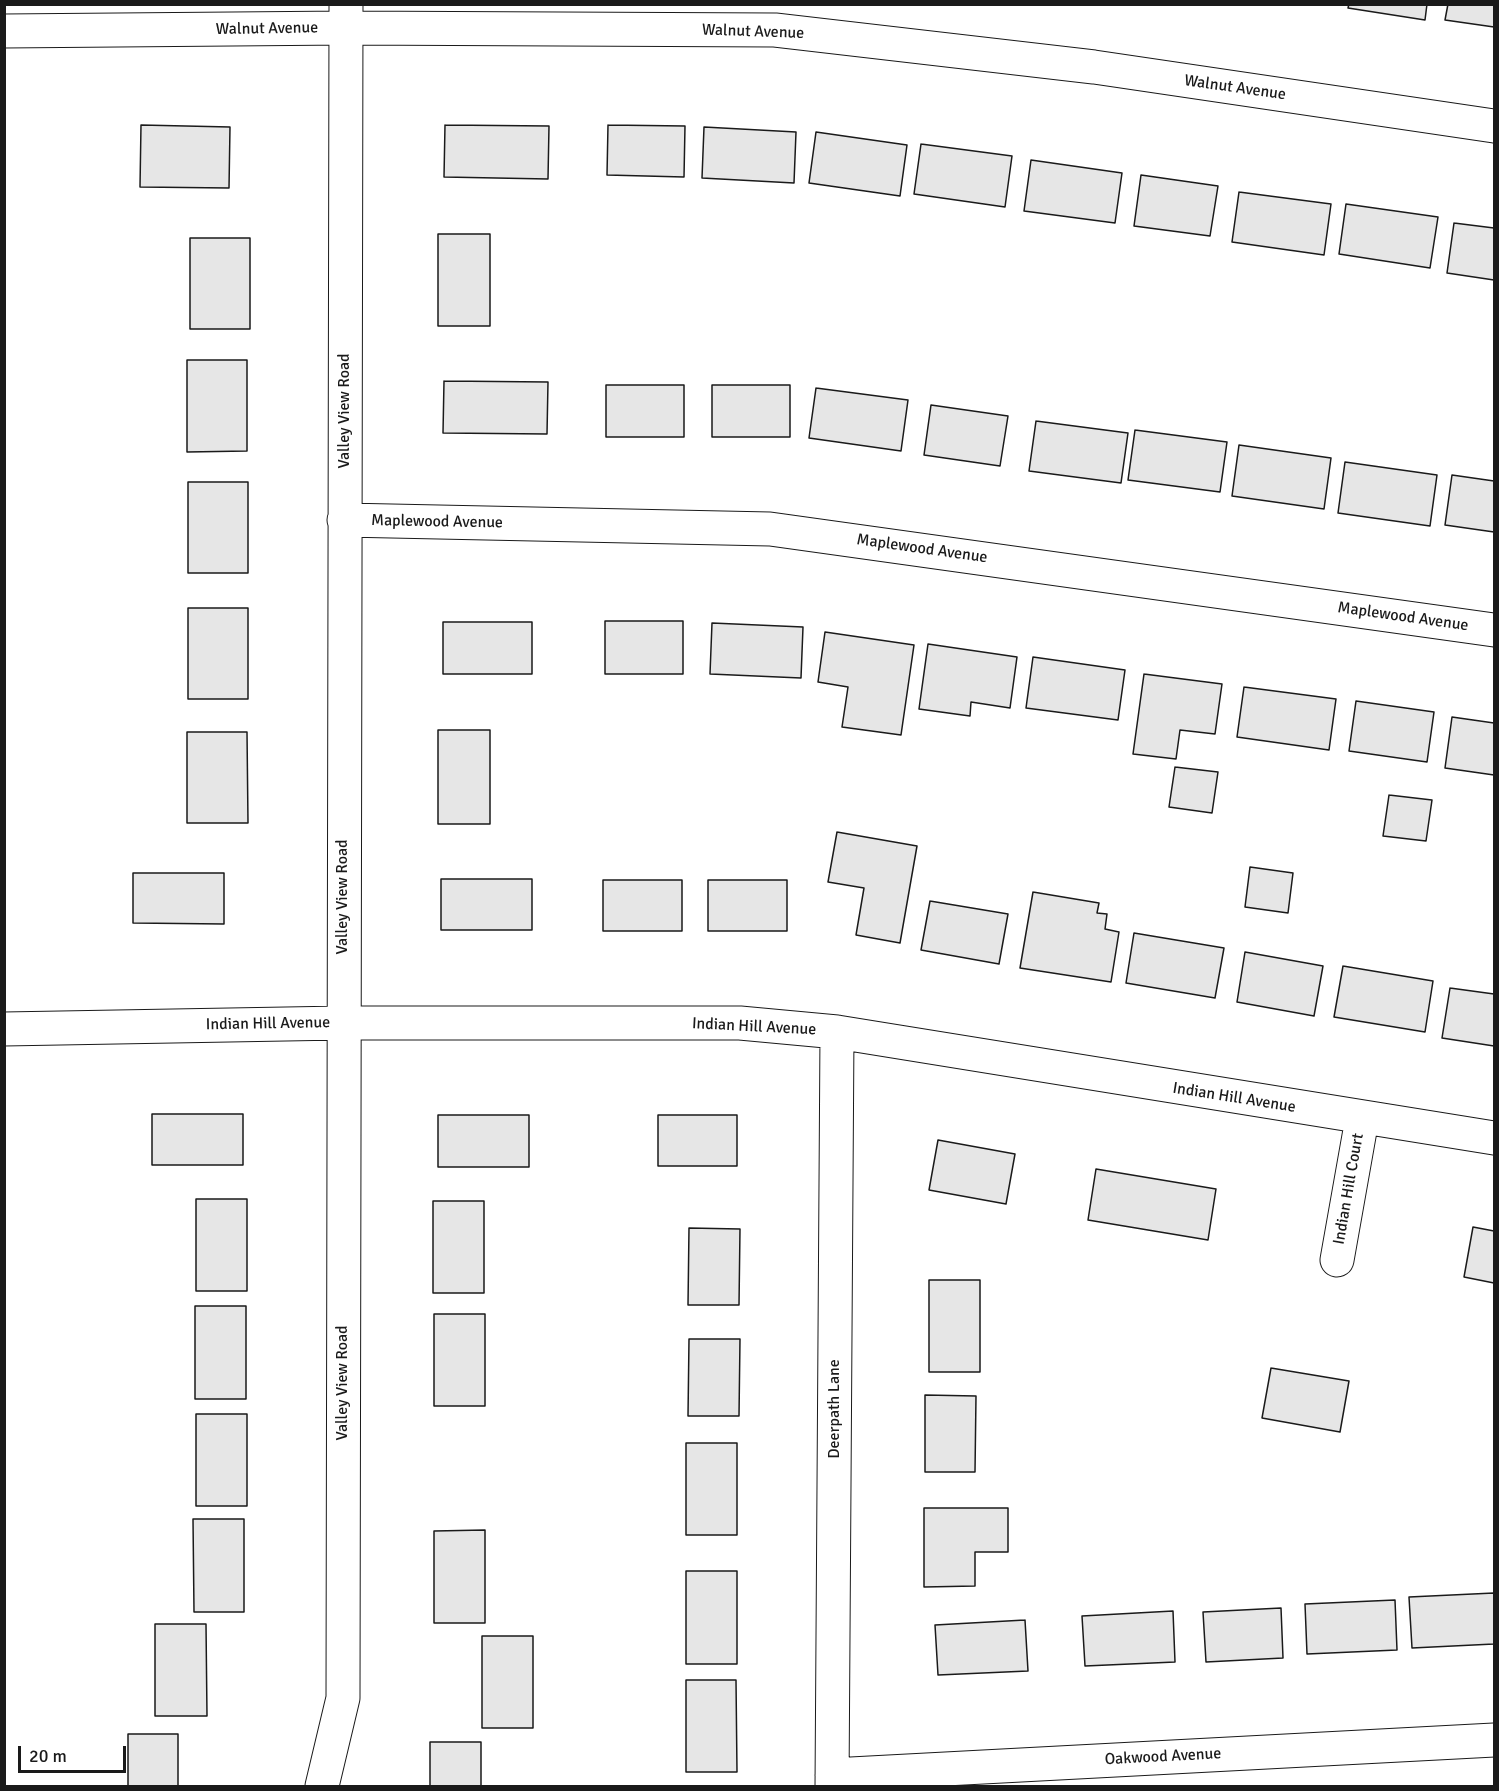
<!DOCTYPE html>
<html>
<head>
<meta charset="utf-8">
<style>
  body { margin:0 }
  #map { position:relative; width:1499px; height:1791px; overflow:hidden; background:#fff; font-family:Signika,sans-serif }
  canvas { display:block }
  .frame { position:absolute; inset:0; border:6px solid #1a1a1a; pointer-events:none }
  .scale { position:absolute; left:18px; top:1746px; width:108px; height:27px; box-sizing:border-box; border:3px solid #1a1a1a; border-top:0; padding-left:8px; font-size:18px; line-height:21px; white-space:nowrap; color:#1a1a1a; -webkit-text-stroke:4px #fff; paint-order:stroke }
</style>
</head>
<body>
<div id="map">
<canvas width="1499" height="1791"></canvas>
<div class="frame"></div>
<div class="scale">20 m</div>
</div>
<script>
const context = document.querySelector('canvas').getContext('2d');
context.lineJoin = 'round';
function fill(path, color) { context.fillStyle = color; context.fill(path, 'evenodd'); }
const poly = rows => new Path2D(rows.map(r => 'M' + r).join(''));
function strokePath(path, color, width, dash) { context.strokeStyle = color; context.lineWidth = width; context.lineCap = dash ? 'butt' : 'round'; context.setLineDash(dash || []); context.stroke(path); }
function drawText(font, color, halo, rows, align = 'center') {
  context.font = font + ' Signika,sans-serif'; context.lineWidth = 4.5; context.setLineDash([]); context.textBaseline = 'middle'; context.strokeStyle = halo; context.fillStyle = color; for (const [text, x, y, turn = 0] of rows) {
    context.save(); context.translate(x, y); context.rotate((+turn || 0) * Math.PI / 180); context.textAlign = isNaN(turn) ? turn : align; if (halo) context.strokeText(text, 0, 0); context.fillText(text, 0, 0); context.restore();
  }
}
const building = poly([
  [1349,4,1427,4,1425,20,1348,8,1349,4],
  [1448,4,1494,4,1494,27,1445,20,1448,4],
  [141,125,230,127,229,188,140,187,141,125],
  [445,125,549,126,548,179,444,177,445,125],
  [608,125,685,126,684,177,607,175,608,125],
  [704,127,796,132,794,183,702,178,704,127],
  [816,132,907,145,900,196,809,183,816,132],
  [921,144,1012,156,1005,207,914,194,921,144],
  [1031,160,1122,173,1115,223,1024,211,1031,160],
  [1141,175,1218,186,1210,236,1134,226,1141,175],
  [1239,192,1331,204,1324,255,1232,242,1239,192],
  [1346,204,1438,217,1430,268,1339,254,1346,204],
  [1454,223,1494,228,1494,280,1447,273,1454,223],
  [438,234,490,234,490,326,438,326,438,234],
  [190,238,250,238,250,329,190,329,190,238],
  [187,360,247,360,247,451,187,452,187,360],
  [444,381,548,382,547,434,443,433,444,381],
  [606,385,684,385,684,437,606,437,606,385],
  [712,385,790,385,790,437,712,437,712,385],
  [816,388,908,400,901,451,809,438,816,388],
  [931,405,1008,416,1000,466,924,455,931,405],
  [1036,421,1128,433,1121,483,1029,471,1036,421],
  [1135,430,1227,442,1220,492,1128,480,1135,430],
  [1239,445,1331,458,1324,509,1232,496,1239,445],
  [1345,462,1437,475,1430,526,1338,513,1345,462],
  [1452,475,1494,481,1494,532,1445,525,1452,475],
  [188,482,248,482,248,573,188,573,188,482],
  [188,608,248,608,248,699,188,699,188,608],
  [605,621,683,621,683,674,605,674,605,621],
  [443,622,532,622,532,674,443,674,443,622],
  [712,623,803,627,801,678,710,674,712,623],
  [825,632,914,645,901,735,842,727,848,687,818,682,825,632],
  [928,644,1017,657,1010,708,971,702,970,716,919,709,928,644],
  [1033,657,1125,670,1118,720,1026,708,1033,657],
  [1144,674,1222,684,1215,734,1180,730,1176,759,1133,754,1144,674],
  [1244,687,1336,699,1329,750,1237,737,1244,687],
  [1356,701,1434,712,1427,762,1349,751,1356,701],
  [1452,717,1494,723,1494,775,1445,768,1452,717],
  [438,730,490,730,490,824,438,824,438,730],
  [187,732,247,732,248,823,187,823,187,732],
  [1175,767,1218,772,1212,813,1169,807,1175,767],
  [1389,795,1432,800,1426,841,1383,836,1389,795],
  [837,832,917,846,900,943,856,935,864,888,828,882,837,832],
  [1250,867,1293,873,1288,913,1245,907,1250,867],
  [133,873,224,873,224,924,133,923,133,873],
  [441,879,532,879,532,930,441,930,441,879],
  [603,880,682,880,682,931,603,931,603,880],
  [708,880,787,880,787,931,708,931,708,880],
  [1033,892,1099,903,1097,913,1107,914,1105,929,1119,932,1111,982,1020,968,1033,892],
  [930,901,1008,914,999,964,921,950,930,901],
  [1134,933,1224,948,1215,998,1126,983,1134,933],
  [1245,952,1323,966,1314,1016,1237,1002,1245,952],
  [1343,966,1433,981,1425,1032,1334,1017,1343,966],
  [1450,988,1494,994,1494,1046,1442,1038,1450,988],
  [152,1114,243,1114,243,1165,152,1165,152,1114],
  [438,1115,529,1115,529,1167,438,1167,438,1115],
  [658,1115,737,1115,737,1166,658,1166,658,1115],
  [938,1140,1015,1154,1006,1204,929,1190,938,1140],
  [1096,1169,1216,1189,1208,1240,1088,1220,1096,1169],
  [196,1199,247,1199,247,1291,196,1291,196,1199],
  [433,1201,484,1201,484,1293,433,1293,433,1201],
  [1473,1227,1494,1231,1494,1283,1464,1277,1473,1227],
  [689,1228,740,1229,739,1305,688,1305,689,1228],
  [929,1280,980,1280,980,1372,929,1372,929,1280],
  [195,1306,246,1306,246,1399,195,1399,195,1306],
  [434,1314,485,1314,485,1406,434,1406,434,1314],
  [689,1339,740,1339,739,1416,688,1416,689,1339],
  [1271,1368,1349,1381,1340,1432,1262,1418,1271,1368],
  [925,1395,976,1396,975,1472,925,1472,925,1395],
  [196,1414,247,1414,247,1506,196,1506,196,1414],
  [686,1443,737,1443,737,1535,686,1535,686,1443],
  [924,1508,1008,1508,1008,1552,975,1552,975,1586,924,1587,924,1508],
  [193,1519,244,1519,244,1612,194,1612,193,1519],
  [485,1530,485,1623,434,1623,434,1531,485,1530],
  [686,1571,737,1571,737,1664,686,1664,686,1571],
  [1494,1593,1494,1644,1412,1648,1409,1597,1494,1593],
  [1395,1600,1397,1650,1307,1654,1305,1604,1395,1600],
  [1281,1608,1283,1658,1206,1662,1203,1612,1281,1608],
  [1173,1611,1175,1662,1085,1666,1082,1616,1173,1611],
  [1025,1620,1028,1671,938,1675,935,1625,1025,1620],
  [155,1624,206,1624,207,1716,155,1716,155,1624],
  [482,1636,533,1636,533,1728,482,1728,482,1636],
  [686,1680,736,1680,737,1772,686,1772,686,1680],
  [128,1734,178,1734,178,1786,128,1786,128,1734],
  [430,1742,481,1742,481,1786,430,1786,430,1742]
]);
fill(building, '#e6e6e6');
strokePath(building, '#1a1a1a', 1.5);
const minor = poly([
  [4,31,346,28,775,30,1094,67,1494,126],
  [344,520,770,529,1494,630],
  [4,1029,342,1023,740,1023,837,1032,1494,1138],
  [1337,1260,1362,1119],
  [832,1775,1494,1740],
  [322,1786,343,1698,346,4],
  [832,1786,837,1032]
]);
strokePath(minor, '#1a1a1a', 35);
strokePath(minor, '#fff', 33);
drawText('16px', '#1a1a1a', '#fff', [
  ["Walnut Avenue",267,29,-1],
  ["Walnut Avenue",753,32,2],
  ["Walnut Avenue",1235,88,8],
  ["Valley View Road",345,411,-90],
  ["Maplewood Avenue",437,522,1],
  ["Maplewood Avenue",922,549,8],
  ["Maplewood Avenue",1403,617,8],
  ["Valley View Road",343,897,-90],
  ["Indian Hill Avenue",268,1024,-1],
  ["Indian Hill Avenue",754,1027,3],
  ["Indian Hill Avenue",1234,1098,9],
  ["Indian Hill Court",1349,1189,-80],
  ["Valley View Road",343,1383,-90],
  ["Deerpath Lane",835,1409,-90],
  ["Oakwood Avenue",1163,1757,-3]
]);
</script>
</body>
</html>
